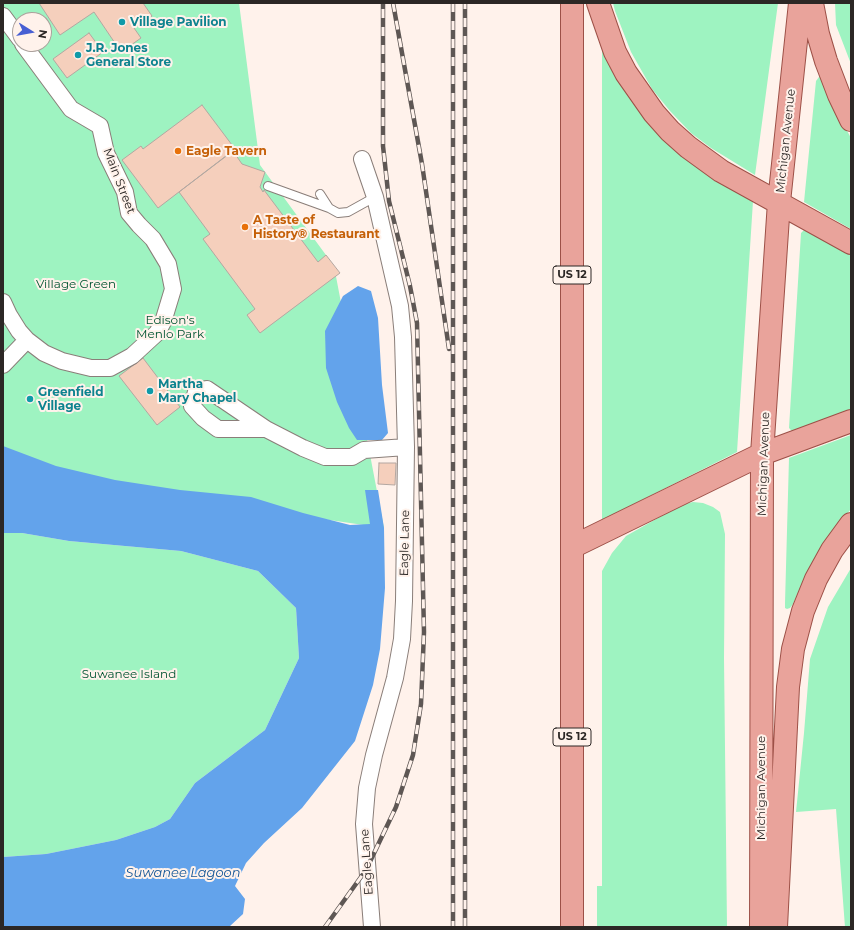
<!DOCTYPE html>
<html>
<head>
<meta charset="utf-8">
<style>
  body { margin:0 }
  #map { position:relative; width:854px; height:930px; overflow:hidden; background:#fff2eb; font-family:Montserrat,sans-serif }
  canvas { display:block }
  .frame { position:absolute; inset:0; border:4px solid #2c2725; pointer-events:none }
  .north { position:absolute; left:12px; top:12px; width:40px; height:40px; box-sizing:border-box; background:#fff2eb; border:1px solid #aba19c; border-radius:50%; rotate:101deg; font-size:11px; font-weight:700; line-height:16px; text-align:center; color:#2c2725 }
  .north::after { content:''; display:block; margin:auto; width:14px; height:18px; background:#475fd3; clip-path:polygon(50% 0,100% 100%,50% 72%,0 100%) }
</style>
</head>
<body>
<div id="map">
<canvas width="854" height="930"></canvas>
<div class="frame"></div>
<div class="north">N</div>
</div>
<script>
const context = document.querySelector('canvas').getContext('2d');
context.lineJoin = 'round';
function fill(path, color) { context.fillStyle = color; context.fill(path, 'evenodd'); }
const poly = rows => new Path2D(rows.map(r => 'M' + r).join(''));
function strokePath(path, color, width, dash) { context.strokeStyle = color; context.lineWidth = width; context.lineCap = dash ? 'butt' : 'round'; context.setLineDash(dash || []); context.stroke(path); }
function drawText(font, color, halo, rows, align = 'center') {
  context.font = font + ' Montserrat,sans-serif'; context.lineWidth = 4; context.setLineDash([]); context.textBaseline = 'middle'; context.strokeStyle = halo; context.fillStyle = color; for (const [text, x, y, turn = 0] of rows) {
    context.save(); context.translate(x, y); context.rotate((+turn || 0) * Math.PI / 180); context.textAlign = isNaN(turn) ? turn : align; if (halo) context.strokeText(text, 0, 0); context.fillText(text, 0, 0); context.restore();
  }
}
fill(poly([
  [3,3,239,3,260,165,334,266,384,528,3,472],
  [20,20,44,20,44,44,20,44],
  [613,3,778,3,755,175,711,148,691,133,670,111,652,89,631,52,615,11],
  [835,3,851,3,851,64,836,25],
  [602,46,674,147,695,166,753,201,737,452,602,520],
  [819,77,821,77,840,118,851,138,851,229,804,202,816,81],
  [804,230,851,255,851,410,792,431,789,428,801,233],
  [851,435,851,509,830,535,811,566,801,586,793,604,790,608,787,609,785,608,785,603,789,458],
  [693,502,703,503,713,507,720,512,725,534,724,658,727,927,597,927,597,886,602,886,602,571,612,553,626,536,681,505],
  [3,533,22,533,69,541,181,551,258,571,296,608,299,658,265,730,195,783,170,819,155,827,116,840,46,854,3,857],
  [851,568,851,927,845,927,836,809,796,812,804,733,810,659,828,607]
]), '#9ef3c1');
fill(poly([
  [358,286,371,291,378,318,382,385,388,433,382,440,357,440,349,428,337,402,326,368,325,331,343,296],
  [3,446,56,466,115,480,180,490,251,497,303,513,350,525,370,524,365,490,378,490,384,528,385,588,380,649,373,685,355,741,302,808,264,843,246,863,235,886,245,899,243,914,230,926,225,927,3,927,3,857,46,854,116,840,155,827,170,819,195,783,265,730,299,658,296,608,258,571,181,551,69,541,22,533,3,533]
]), '#63a3eb');
const building = poly([
  [39,3,143,3,152,16,134,28,141,38,121,52,94,12,60,35,39,3],
  [89,33,103,52,67,78,53,59,89,33],
  [202,105,235,149,158,208,122,160,141,146,143,149,202,105],
  [233,151,242,164,265,172,260,187,263,192,264,190,318,262,326,255,340,273,260,333,247,315,255,309,203,239,210,234,179,192,233,151],
  [143,358,180,407,157,425,119,376,143,358],
  [379,463,396,463,395,485,378,484,379,463]
]);
fill(building, '#f5cfbc');
strokePath(building, '#b4a7a1', 1);
const lane = poly([
  [268,186,329,208],
  [320,194,329,208,338,213,348,212,375,197]
]);
const street = poly([
  [3,16,20,39],
  [362,159,375,197,400,306,403,337,406,447,404,601,402,639,395,678,374,755,367,788,364,824,372,927],
  [3,302,9,315,19,331,27,340,44,353,62,361,91,368,110,368,132,356,157,333,163,322,173,289,168,264,153,239,139,225,129,213,125,192,106,153,100,126,71,109,23,44],
  [3,365,27,340],
  [266,429,218,429,203,418,192,406,196,392,207,389,266,429,303,448,325,457,352,457,364,450,406,447]
]);
const primary = poly([
  [572,3,572,927],
  [598,3,615,52,626,73,654,113,670,131,688,147,721,171,851,243],
  [812,3,818,34,826,61,839,95,851,120],
  [572,547,762,454,851,421],
  [761,927,762,454,779,202,800,3],
  [776,927,788,687,793,649,803,611,816,579,832,550,851,524]
]);
strokePath(lane, '#8a7e79', 10);
strokePath(street, '#8a7e79', 18);
strokePath(primary, '#9d5047', 24);
strokePath(lane, '#fff', 8);
strokePath(street, '#fff', 16);
strokePath(primary, '#e9a39b', 22);
const rail = poly([
  [393,3,422,164,449,349],
  [453,3,453,927],
  [325,927,366,870,396,807,413,755,421,704,424,632,417,323,410,286,389,201,383,146,383,3],
  [465,927,465,3]
]);
strokePath(rail, '#5e5754', 4.5);
strokePath(rail, '#fff2eb', 3, [9]);
for (const [x, y, r, color] of [
  [122,22,4,"#0f9aa8"],
  [78,55,4,"#0f9aa8"],
  [178,151,4,"#e8710a"],
  [245,227,4,"#e8710a"],
  [150,391,4,"#0f9aa8"],
  [30,399,4,"#0f9aa8"]
]) { const dot = new Path2D(); dot.arc(x, y, r, 0, 2 * Math.PI); context.fillStyle = color; context.fill(dot); strokePath(dot, '#fff2eb', 1.5); }
for (const [x, y, w] of [
  [572,275,38],
  [572,737,38]
]) { const box = new Path2D(); box.roundRect(x - w / 2, y - 9, w, 18, 3); context.fillStyle = '#fff2eb'; context.fill(box); strokePath(box, '#2c2725', 1); }
drawText('bold 11px', '#2c2725', null, [
  ["US 12",572,275],
  ["US 12",572,737]
]);
drawText('bold 12px', '#0d838f', '#fff2eb', [
  ["Village Pavilion",130,22],
  ["J.R. Jones",86,48],
  ["General Store",86,62],
  ["Martha",158,384],
  ["Mary Chapel",158,398],
  ["Greenfield",38,392],
  ["Village",38,406]
], 'left');
drawText('12px', '#2c2725', '#fff2eb', [
  ["Michigan Avenue",786,141,-84],
  ["Main Street",119,181,69],
  ["Michigan Avenue",764,464,-88],
  ["Eagle Lane",405,543,-89],
  ["Michigan Avenue",761,788,-90],
  ["Eagle Lane",367,862,-94]
]);
drawText('bold 12px', '#c56008', '#fff2eb', [
  ["Eagle Tavern",186,151],
  ["A Taste of",253,220],
  ["History® Restaurant",253,234]
], 'left');
drawText('12px', '#005431', '#fff2eb', [
  ["Village Green",76,284],
  ["Edison's",170,320],
  ["Menlo Park",170,334],
  ["Suwanee Island",129,674]
]);
drawText('italic 13px', '#135596', '#fff2eb', [
  ["Suwanee Lagoon",183,873]
]);
</script>
</body>
</html>
